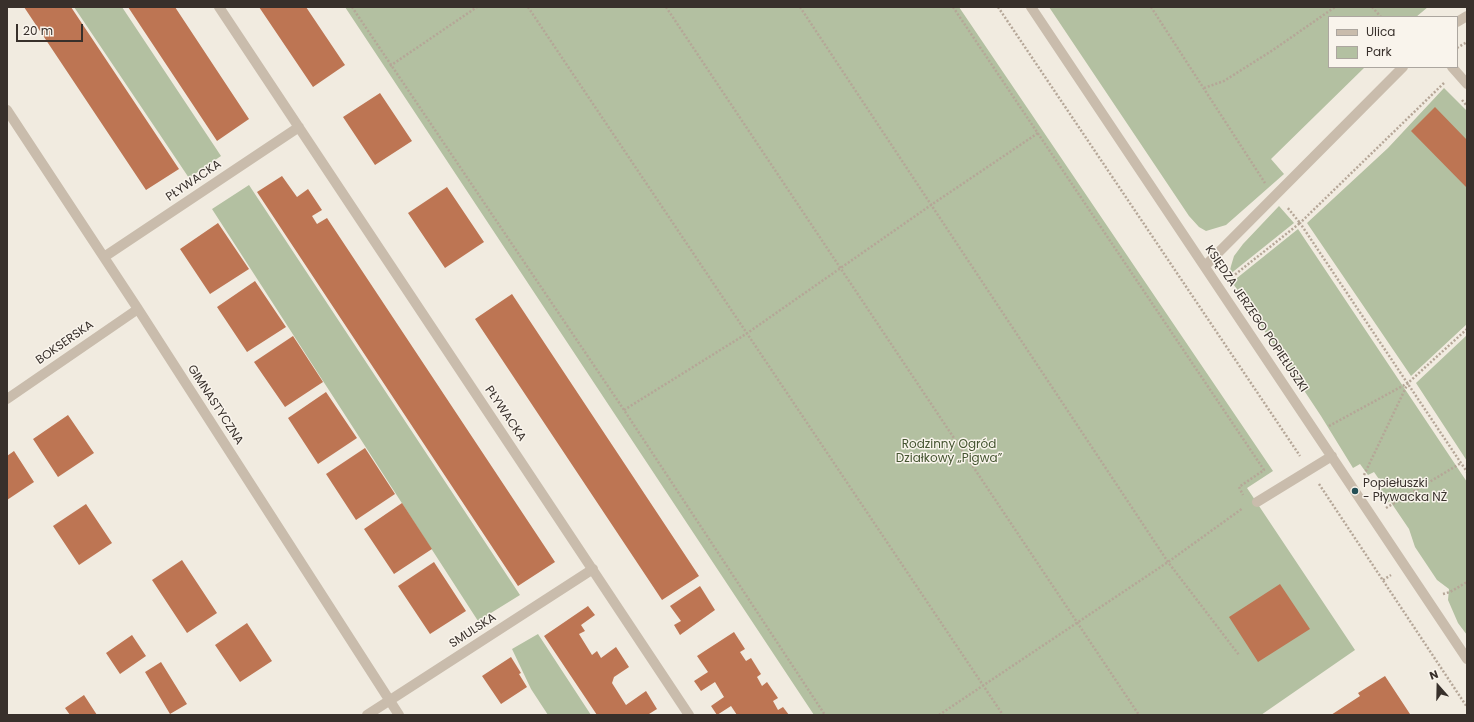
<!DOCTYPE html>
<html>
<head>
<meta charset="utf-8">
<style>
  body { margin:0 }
  #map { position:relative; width:1474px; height:722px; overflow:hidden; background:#f1ebe0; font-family:Poppins,sans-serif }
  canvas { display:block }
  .frame { position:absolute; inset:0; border:8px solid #38302b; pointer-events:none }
  .legend { position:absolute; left:1328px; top:16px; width:130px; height:52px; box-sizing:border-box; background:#f9f4ec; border:1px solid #aca69f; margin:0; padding:5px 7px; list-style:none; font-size:12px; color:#38302b }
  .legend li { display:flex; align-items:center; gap:8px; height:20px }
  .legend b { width:20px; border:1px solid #aca69f }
  .north { position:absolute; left:1418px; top:666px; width:40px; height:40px; -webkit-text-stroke:3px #f9f4ec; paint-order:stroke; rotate:340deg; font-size:11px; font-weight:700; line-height:16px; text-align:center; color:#38302b }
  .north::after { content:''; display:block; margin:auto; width:14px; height:18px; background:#38302b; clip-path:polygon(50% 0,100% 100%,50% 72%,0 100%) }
  .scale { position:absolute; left:16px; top:24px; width:67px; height:18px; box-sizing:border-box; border:2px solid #38302b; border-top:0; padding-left:5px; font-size:12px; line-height:14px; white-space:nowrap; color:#38302b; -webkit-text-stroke:3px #f9f4ec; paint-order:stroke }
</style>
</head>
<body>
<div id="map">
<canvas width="1474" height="722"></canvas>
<div class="frame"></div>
<ul class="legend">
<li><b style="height:5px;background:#c9bcac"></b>Ulica</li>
<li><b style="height:11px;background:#b3c0a1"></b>Park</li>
</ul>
<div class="north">N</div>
<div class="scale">20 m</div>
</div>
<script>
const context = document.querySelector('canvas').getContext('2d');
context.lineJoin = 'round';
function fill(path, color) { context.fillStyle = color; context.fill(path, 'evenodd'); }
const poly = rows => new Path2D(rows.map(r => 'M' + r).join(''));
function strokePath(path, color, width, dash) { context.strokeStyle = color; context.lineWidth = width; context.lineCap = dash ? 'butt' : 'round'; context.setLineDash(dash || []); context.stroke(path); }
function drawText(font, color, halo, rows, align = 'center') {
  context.font = font + ' Poppins,sans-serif'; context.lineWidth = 3; context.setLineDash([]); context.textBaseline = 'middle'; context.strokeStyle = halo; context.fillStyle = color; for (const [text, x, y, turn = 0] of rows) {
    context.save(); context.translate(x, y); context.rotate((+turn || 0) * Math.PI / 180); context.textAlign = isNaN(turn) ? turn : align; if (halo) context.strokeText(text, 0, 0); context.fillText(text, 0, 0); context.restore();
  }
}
fill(poly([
  [74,7,122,7,221,156,189,178],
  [345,7,959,7,1273,471,1247,488,1355,650,1261,715,814,715],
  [1049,7,1428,7,1416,17,1329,17,1329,67,1365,67,1271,159,1284,174,1226,225,1206,231,1199,227,1189,216],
  [1444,88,1467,111,1467,324,1411,376,1307,223,1388,148],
  [249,185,520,595,478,621,212,209],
  [1279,206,1294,223,1229,275,1231,266,1234,256,1243,244],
  [1298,229,1467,482,1467,635,1458,623,1448,600,1449,589,1437,580,1415,547,1409,529,1390,501,1387,503,1377,489,1383,485,1374,472,1368,475,1360,464,1353,468,1321,416,1232,282],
  [1467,335,1467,461,1416,383],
  [538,634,591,715,548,715,531,689,512,649]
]), '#b3c0a1');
fill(poly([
  [24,7,71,7,179,169,146,190],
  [128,7,175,7,249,119,217,141],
  [259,7,306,7,345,65,313,87],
  [380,93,412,141,375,165,343,117],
  [1435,107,1467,140,1467,188,1411,131],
  [282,176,297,197,308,189,322,210,312,216,317,224,327,218,555,562,518,586,257,192],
  [447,187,484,242,445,268,408,213],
  [218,223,249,269,210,294,180,249],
  [255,281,286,327,247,352,217,307],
  [512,294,699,576,662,600,475,319],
  [293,336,323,382,285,407,254,362],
  [326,392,357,438,318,464,288,418],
  [68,415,94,453,58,477,33,439],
  [365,448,395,494,356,520,326,474],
  [14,451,34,482,7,500,7,456],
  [402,503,432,549,394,574,364,529],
  [86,504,112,543,79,565,53,526],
  [182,560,217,613,187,633,152,580],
  [434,562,466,611,430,634,398,586],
  [1280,584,1310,629,1258,662,1229,617],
  [700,586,715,610,680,635,674,625,681,621,670,606],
  [588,606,595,615,581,625,585,631,579,634,592,655,597,651,601,658,616,647,629,667,614,677,612,683,626,705,646,691,657,709,649,714,650,715,597,715,544,636],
  [247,623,272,661,240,682,215,645],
  [734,632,745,649,740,652,746,661,751,658,761,674,757,677,762,686,767,682,778,698,773,701,778,710,783,707,789,715,737,715,731,706,717,715,711,706,724,697,715,682,701,691,694,681,708,672,697,656],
  [132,635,146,656,120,674,106,653],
  [511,657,521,673,519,674,527,687,501,704,482,676],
  [161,662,187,704,170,714,145,672],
  [1385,676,1410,714,1331,715,1360,696,1358,693],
  [84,695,97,715,70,715,65,708]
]), '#bd7553');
strokePath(poly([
  [352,7,624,410,825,715],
  [528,7,1003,715],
  [666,7,1139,715],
  [800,7,1168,562,1239,655],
  [953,7,1264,470,1239,487,1243,495],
  [998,7,1300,456],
  [1151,7,1265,183],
  [1372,7,1381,17],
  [1457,48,1467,42],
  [390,66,477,7],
  [1444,83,1300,223,1467,472],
  [1204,88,1224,81,1273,50,1335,7],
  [1462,100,1467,106],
  [1232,277,1300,223,1287,207],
  [624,410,746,334,931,205,1038,133],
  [1329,426,1408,383,1467,329],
  [1364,475,1408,383],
  [1319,484,1467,707],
  [1386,508,1461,463],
  [1383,580,1391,575],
  [1443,594,1450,592,1467,582],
  [939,715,1168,562,1243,508]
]), '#b5a697', 2.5, [2, 2]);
strokePath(poly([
  [219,7,689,715],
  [1031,7,1467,659],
  [1457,22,1467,16],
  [1452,67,1467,84],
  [7,110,138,309,399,715],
  [104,257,299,127],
  [1205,266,1403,67],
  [7,399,138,309],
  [1257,502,1332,456],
  [367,715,593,569]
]), '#c9bcac', 10);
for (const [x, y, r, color] of [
  [1355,491,4,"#234f56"]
]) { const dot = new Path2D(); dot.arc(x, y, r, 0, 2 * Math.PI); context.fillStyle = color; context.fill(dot); strokePath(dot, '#f9f4ec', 1.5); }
drawText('12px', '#38302b', '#f9f4ec', [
  ["PŁYWACKA",194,181,-34],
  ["KSIĘDZA JERZEGO POPIEŁUSZKI",1256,319,56],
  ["BOKSERSKA",65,343,-35],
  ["GIMNASTYCZNA",215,405,57],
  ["PŁYWACKA",505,414,56],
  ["SMULSKA",473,631,-33]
]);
drawText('12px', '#445430', '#f9f4ec', [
  ["Rodzinny Ogród",949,445],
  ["Działkowy „Pigwa”",949,459]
]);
drawText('12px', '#38302b', '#f9f4ec', [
  ["Popiełuszki",1363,484],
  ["- Pływacka NŻ",1363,498]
], 'left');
</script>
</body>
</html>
